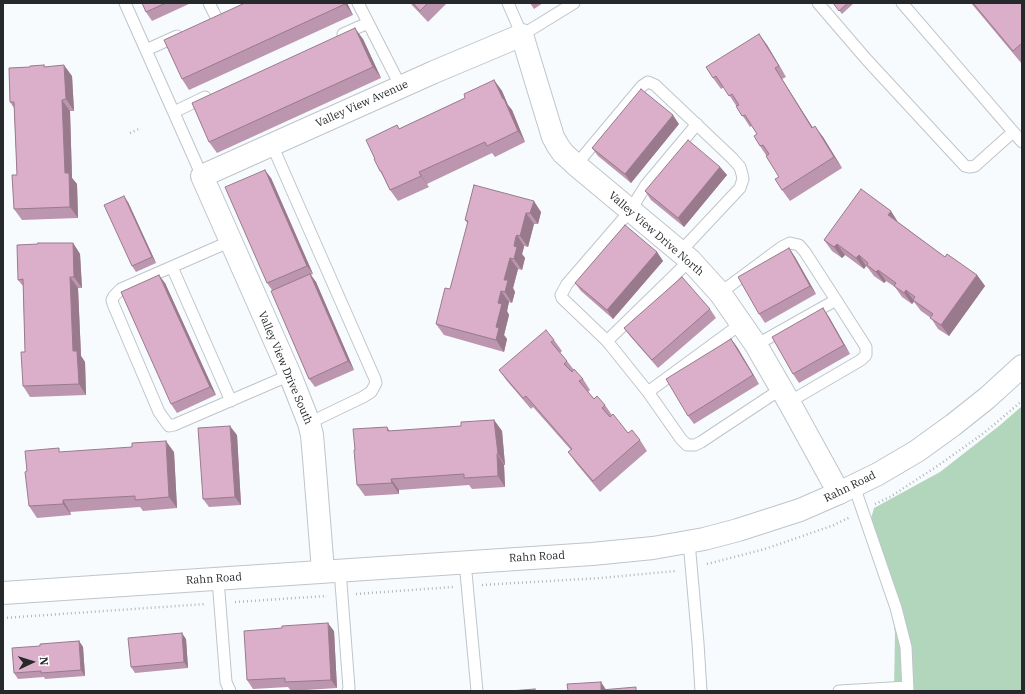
<!DOCTYPE html>
<html>
<head>
<meta charset="utf-8">
<style>
  body { margin:0 }
  #map { position:relative; width:1025px; height:694px; overflow:hidden; background:#f8fbfe; font-family:"IBM Plex Serif",serif }
  canvas { display:block }
  .frame { position:absolute; inset:0; border:4px solid #26292b; pointer-events:none }
  .north { position:absolute; left:12px; top:642px; width:40px; height:40px; -webkit-text-stroke:3px #fff; paint-order:stroke; rotate:86deg; font-size:11px; font-weight:700; line-height:16px; text-align:center; color:#26292b }
  .north::after { content:''; display:block; margin:auto; width:14px; height:18px; background:#26292b; clip-path:polygon(50% 0,100% 100%,50% 72%,0 100%) }
</style>
</head>
<body>
<div id="map">
<canvas width="1025" height="694"></canvas>
<div class="frame"></div>
<div class="north">N</div>
</div>
<script>
const context = document.querySelector('canvas').getContext('2d');
context.lineJoin = 'round';
function fill(path, color) { context.fillStyle = color; context.fill(path, 'evenodd'); }
const poly = rows => new Path2D(rows.map(r => 'M' + r).join(''));
function strokePath(path, color, width, dash) { context.strokeStyle = color; context.lineWidth = width; context.lineCap = dash ? 'butt' : 'round'; context.setLineDash(dash || []); context.stroke(path); }
function drawText(font, color, halo, rows, align = 'center') {
  context.font = font + ' "IBM Plex Serif",serif'; context.lineWidth = 3.5; context.setLineDash([]); context.textBaseline = 'middle'; context.strokeStyle = halo; context.fillStyle = color; for (const [text, x, y, turn = 0] of rows) {
    context.save(); context.translate(x, y); context.rotate((+turn || 0) * Math.PI / 180); context.textAlign = isNaN(turn) ? turn : align; if (halo) context.strokeText(text, 0, 0); context.fillText(text, 0, 0); context.restore();
  }
}
fill(poly([
  [1022,406,1022,691,894,691,895,633,890,596,870,522,874,508,940,472,999,426]
]), '#b2d6bc');
const lane = poly([
  [125,3,202,176],
  [209,3,216,17],
  [358,3,401,87],
  [508,3,522,35,574,3],
  [818,3,867,60,965,166,969,167,975,166,1013,132],
  [902,3,1022,142],
  [343,34,368,23],
  [146,50,177,36],
  [174,112,205,97],
  [697,124,646,185,630,211,567,284,561,295,562,298,607,341,648,392,681,439,687,445,695,445,701,442,781,389],
  [272,145,375,379,376,383,371,392,363,397,309,423],
  [576,165,642,86,648,82,655,85,732,158,740,167,742,174,743,179,740,188,680,252],
  [231,241,121,289,114,296,112,300,113,304,159,412,169,426,174,425,290,375],
  [172,267,231,401],
  [720,293,782,247,790,243,799,245,805,252,836,300,866,347,866,355,861,360,789,402],
  [607,341,690,260],
  [756,345,836,300],
  [648,392,742,323],
  [854,486,896,608,906,647,908,691],
  [689,542,698,643,701,691],
  [465,562,477,691],
  [340,570,349,688,348,691],
  [218,579,226,682,230,691],
  [839,691,908,687]
]);
const street = poly([
  [323,571,314,458,312,435,309,423,290,375,202,176,434,72,522,35,553,137,558,146,563,153,576,165,690,260,720,293,756,345,789,402,839,493]
]);
const secondary = poly([
  [3,593,592,554,653,548,704,539,738,530,800,510,839,493,878,474,917,451,953,425,987,398,1022,366]
]);
strokePath(lane, '#bec5cb', 13);
strokePath(street, '#bec5cb', 24);
strokePath(secondary, '#bec5cb', 24);
strokePath(poly([
  [130,133,141,128],
  [875,504,890,497,936,467,984,433,1022,401],
  [707,564,765,549,834,525,850,517],
  [482,585,601,578,676,571],
  [356,594,453,587],
  [235,602,327,596],
  [3,618,206,604]
]), '#b3b6b8', 2.5, [1, 3]);
strokePath(lane, '#fff', 11);
strokePath(street, '#fff', 22);
strokePath(secondary, '#fff', 22);
fill(poly([
  [142,3,191,3,152,21,146,12],
  [245,3,347,3,353,15,189,90,182,79],
  [410,3,447,3,428,22],
  [530,3,543,3,534,9],
  [833,3,854,3,842,14],
  [971,3,1022,3,1022,64],
  [759,34,767,45,786,77,782,79,813,128,823,137,842,168,790,201,782,190,779,177,766,155,760,146,757,134,752,126,750,127,724,87,721,89,713,78],
  [363,39,381,78,217,153,209,142],
  [45,67,72,76,74,111,70,111,72,178,77,184,78,218,22,220,14,209,17,175,14,108,10,102],
  [494,80,502,91,508,105,512,110,525,142,495,157,492,153,427,184,429,187,398,201,390,190,384,178,380,171,375,159,397,125,399,129,465,98],
  [679,124,631,183,598,156,592,148],
  [720,167,727,175,684,227,651,200,645,191],
  [271,178,313,274,311,275,316,282,354,370,315,387,309,379,272,290,267,283],
  [474,185,541,212,538,224,534,224,528,247,524,246,524,248,522,254,525,258,522,270,518,269,513,288,515,292,512,303,509,302,507,311,509,315,504,335,507,339,504,352,444,335,436,324,450,289,468,224,465,220],
  [128,202,156,263,136,272,132,266],
  [898,222,945,257,977,275,985,286,949,336,938,329,931,318,921,311,914,302,912,304,902,297,895,287,886,281,884,283,874,276,868,268,866,266,864,269,845,255,842,258,832,251,824,240],
  [73,243,80,254,82,288,78,288,81,356,85,362,86,395,30,397,23,386,25,352,23,286,18,280],
  [789,248,795,257,816,294,765,323,759,314],
  [657,252,663,261,613,319,581,291,575,283],
  [165,283,216,395,177,413,171,404],
  [823,308,829,317,850,354,799,383,793,374],
  [710,309,716,318,658,368,630,336,624,328],
  [731,339,737,347,759,384,694,424,688,416],
  [554,340,562,351,560,353,567,361,574,370,583,379,590,390,588,392,594,399,605,405,612,415,628,433,640,440,647,451,600,492,576,463,568,452,571,450,533,407,531,409,507,381,499,370],
  [494,420,502,431,505,465,504,465,505,487,472,489,469,485,399,490,399,494,365,496,357,485,387,427,390,431,461,426],
  [237,435,241,505,209,507,203,499],
  [62,452,174,452,177,508,143,511,140,507,70,512,71,515,37,518,29,506],
  [334,631,337,688,291,691,288,687,253,689,247,680],
  [186,639,188,668,135,673,131,667],
  [79,641,83,647,85,676,45,679,44,677,18,679,14,673,40,646]
]), '#bc96ae');
fill(poly([
  [344,3,347,3,353,15,345,4],
  [355,28,363,39,381,78,373,67],
  [759,34,767,45,786,77,779,66],
  [64,65,72,76,74,111,66,99],
  [775,68,782,79,820,139,812,128],
  [494,80,502,91,508,105,512,110,525,142,518,131],
  [62,100,70,111,72,178,77,184,78,218,70,207,65,173],
  [673,115,679,124,631,183,625,174],
  [815,126,823,137,842,168,834,157],
  [720,167,727,175,684,227,678,218],
  [265,170,271,178,313,274,307,266],
  [419,172,429,187,421,176],
  [124,196,128,202,156,263,152,257],
  [534,201,541,212,538,224,530,213],
  [891,211,898,222,888,215],
  [526,213,534,224,528,247,520,236],
  [517,235,524,246,522,254,525,258,522,270,514,259,514,246],
  [73,243,80,254,82,288,74,277],
  [837,244,845,255,842,258,834,247],
  [789,248,795,257,816,294,810,286],
  [657,252,663,261,613,319,607,310],
  [859,255,866,266,864,269,856,258],
  [510,258,518,269,513,288,515,292,512,303,505,292,504,280],
  [878,270,886,281,884,283,876,272],
  [310,274,316,282,354,370,348,361],
  [159,275,165,283,216,395,210,387],
  [977,275,985,286,949,336,941,325],
  [70,277,78,288,81,356,85,362,86,395,79,384,73,351],
  [906,290,914,301,912,304,904,293],
  [501,291,509,302,507,311,509,315,504,335,507,339,504,352,496,340,496,327,498,303],
  [823,308,829,317,850,354,844,345],
  [731,339,737,347,759,384,753,375],
  [494,420,502,431,505,465,498,454],
  [230,426,237,435,241,505,235,497],
  [166,441,174,452,177,508,169,497],
  [497,454,504,465,505,487,498,476],
  [391,479,399,490,399,494,392,483],
  [63,500,70,512,71,515,63,504],
  [328,623,334,631,337,688,331,680],
  [182,633,186,639,188,668,184,662],
  [79,641,83,647,85,676,81,670],
  [601,682,607,691,601,690]
]), '#997a8d');
const building = poly([
  [142,3,166,3,146,12,142,3],
  [245,3,344,3,345,4,182,79,164,40,245,3],
  [413,3,428,3,420,11,413,3],
  [833,3,848,3,839,11,833,3],
  [973,3,1022,3,1022,43,1013,51,973,3],
  [355,28,373,67,209,142,192,103,355,28],
  [759,34,779,66,775,68,812,128,815,126,834,157,782,190,775,179,779,177,766,156,769,154,763,145,760,146,754,136,757,134,745,115,742,116,736,106,739,105,732,94,729,96,716,76,713,78,706,67,759,34],
  [44,65,44,67,64,65,66,99,62,100,65,173,69,173,70,207,14,209,12,175,17,175,14,102,10,102,9,68,30,67,30,66,44,65],
  [494,80,503,99,504,99,518,131,487,146,485,142,419,172,421,176,390,190,381,171,380,171,374,159,375,159,366,140,397,125,399,129,401,128,465,98,464,94,494,80],
  [641,89,673,115,625,174,592,148,641,89],
  [688,140,720,167,678,218,645,191,688,140],
  [265,170,307,266,267,283,225,187,265,170],
  [474,185,534,201,530,213,526,213,520,236,517,235,516,236,514,246,517,247,514,259,510,258,504,280,508,280,505,292,501,291,498,303,502,304,496,327,499,328,496,340,436,324,445,288,450,289,468,221,465,220,474,185],
  [861,189,891,211,888,215,945,257,947,254,977,275,941,325,930,318,933,314,913,300,915,297,906,290,904,293,894,286,896,283,878,270,876,272,867,265,868,263,859,255,856,258,837,244,834,247,824,240,861,189],
  [124,196,152,257,132,266,104,205,124,196],
  [625,225,657,252,607,310,575,283,625,225],
  [38,243,73,243,74,277,70,277,73,351,77,351,79,384,23,386,21,352,25,352,23,279,18,280,17,245,38,244,38,243],
  [789,248,810,286,759,314,738,277,789,248],
  [310,274,348,361,309,379,271,291,310,274],
  [159,275,210,387,171,404,121,292,159,275],
  [682,277,710,309,652,360,624,328,682,277],
  [823,308,844,345,793,374,772,337,823,308],
  [546,330,554,340,551,342,567,361,564,364,572,372,574,369,583,379,579,381,594,399,597,396,605,405,602,408,610,417,613,414,628,433,632,430,640,440,593,481,568,452,572,449,526,396,523,398,499,370,546,330],
  [731,339,753,375,688,416,666,379,731,339],
  [494,420,498,454,497,454,498,476,464,478,464,474,391,479,392,483,357,485,354,450,355,450,353,429,387,427,388,431,461,426,461,422,494,420],
  [230,426,235,497,203,499,198,428,230,426],
  [166,441,169,497,135,500,135,496,63,500,63,504,29,506,25,472,27,471,25,451,59,448,59,452,132,447,132,443,166,441],
  [328,623,331,680,285,682,285,678,247,680,244,631,282,628,282,626,328,623],
  [182,633,184,662,131,667,128,638,182,633],
  [79,641,81,670,41,673,41,671,14,673,12,648,40,646,40,644,79,641],
  [601,682,601,690,636,687,636,691,568,691,567,684,601,682],
  [535,689,535,691,510,691,535,689]
]);
fill(building, '#dbafca');
strokePath(building, '#997a8d', 1);
drawText('11px', '#26292b', '#fff', [
  ["Valley View Avenue",362,104,-24],
  ["Valley View Drive North",656,234,41],
  ["Valley View Drive South",285,368,67],
  ["Rahn Road",850,487,-26],
  ["Rahn Road",537,557,-3],
  ["Rahn Road",214,579,-4]
]);
</script>
</body>
</html>
